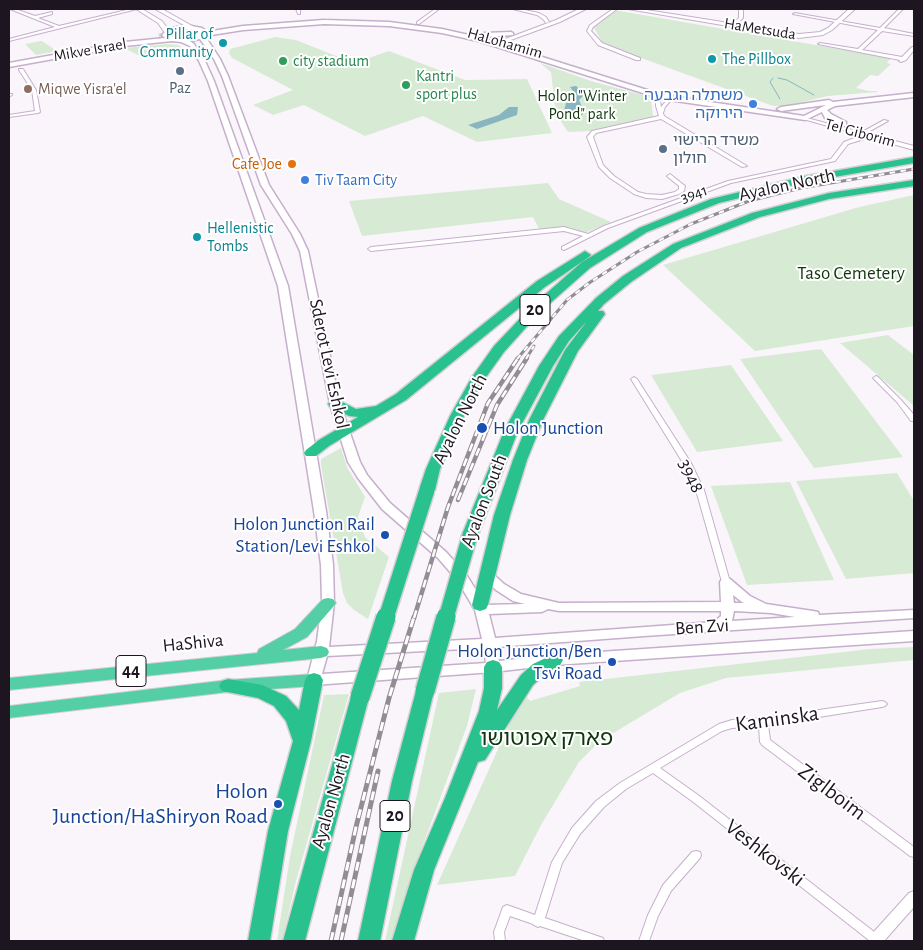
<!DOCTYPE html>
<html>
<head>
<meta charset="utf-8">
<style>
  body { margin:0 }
  #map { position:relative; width:923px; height:950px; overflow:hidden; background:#faf5fb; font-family:"Alegreya Sans",sans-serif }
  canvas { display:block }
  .frame { position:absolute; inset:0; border:10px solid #1d151f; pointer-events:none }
</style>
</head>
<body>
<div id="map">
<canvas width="923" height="950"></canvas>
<div class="frame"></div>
</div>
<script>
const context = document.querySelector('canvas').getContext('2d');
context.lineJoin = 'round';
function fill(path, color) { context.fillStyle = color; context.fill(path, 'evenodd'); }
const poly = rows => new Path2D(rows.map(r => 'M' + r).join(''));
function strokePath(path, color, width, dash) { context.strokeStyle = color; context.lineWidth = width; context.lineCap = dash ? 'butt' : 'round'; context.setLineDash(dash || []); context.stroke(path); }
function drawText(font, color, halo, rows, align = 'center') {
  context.font = font + ' "Alegreya Sans","Noto Sans Hebrew",sans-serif'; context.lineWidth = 4; context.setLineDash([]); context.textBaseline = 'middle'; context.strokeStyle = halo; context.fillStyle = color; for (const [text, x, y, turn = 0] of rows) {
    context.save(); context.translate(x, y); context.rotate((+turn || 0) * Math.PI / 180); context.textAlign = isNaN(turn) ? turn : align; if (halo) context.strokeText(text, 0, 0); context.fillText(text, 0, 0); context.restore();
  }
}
fill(poly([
  [614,10,891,58,887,63,891,64,878,76,870,75,856,88,869,91,878,91,877,92,828,96,786,106,773,106,603,44,593,26],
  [275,37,296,40,354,63,389,51,465,80,527,79,552,133,477,142,423,116,365,136,304,105,273,115,253,105,293,90,232,58,229,53,230,49],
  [41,41,42,41,57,51,36,55,25,44],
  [167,44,178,45,189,52,142,57,124,48],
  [540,63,594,82,651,97,653,117,649,119,592,131,568,132,556,114,551,72],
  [548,183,559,199,611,222,585,233,569,227,539,229,533,217,362,236,349,201],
  [914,195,914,326,755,351,663,265,859,207],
  [888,335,914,355,914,406,840,343],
  [821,349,903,457,814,468,740,359],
  [731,365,783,441,697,452,651,375],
  [341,448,347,467,365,497,358,517,365,537,389,557,368,619,354,610,347,603,343,593,321,465,321,459],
  [897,473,914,501,914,573,846,579,796,481],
  [790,482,834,580,747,585,711,486],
  [914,647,914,660,726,678,680,693,600,741,579,762,541,825,515,876,437,885,512,718,527,697,530,701,580,686,579,682,870,649],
  [476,689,467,726,414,869,395,941,385,941,439,693],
  [349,694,296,881,282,941,277,941,290,856,324,695]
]), '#d7ebd4');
fill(poly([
  [576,86,585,94,579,100,584,112,581,116,566,116,564,111,566,103,577,96,570,87],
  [509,107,518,107,517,115,477,129,468,125,499,115]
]), '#88b5bf');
strokePath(poly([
  [773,78,770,82,780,99],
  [778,78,787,80,814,95]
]), '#88b5bf', 1);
strokePath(poly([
  [159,37,216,30]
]), '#d9d3da', 7, [7, 3]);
const minor = poly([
  [10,9,15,9,35,16,52,12,52,14,38,18,59,26,131,9,137,9,9,41,9,39,55,27,10,9],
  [296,9,300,9,300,14,298,14,296,9],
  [435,9,439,9,419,24,417,24,417,22,435,9],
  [513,9,520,9,539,13,546,17,549,22,546,23,543,19,537,15,513,9],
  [613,9,617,9,593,27,591,31,602,43,640,58,640,60,636,60,598,45,587,31,590,25,613,9],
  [739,9,743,9,743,18,734,26,732,26,732,24,739,18,739,9],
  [899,9,903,9,884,28,914,34,914,36,882,31,862,50,902,57,912,47,914,47,914,50,906,60,901,62,899,61,900,60,818,44,820,43,858,49,878,30,793,14,795,13,880,28,899,9],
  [19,69,23,69,36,90,40,112,38,113,9,117,9,115,35,111,32,90,19,70,19,69],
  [672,92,674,93,673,98,665,107,663,113,664,116,747,166,742,167,661,119,596,133,593,137,603,165,614,176,638,192,646,194,662,195,675,192,679,189,679,186,668,177,667,176,670,174,685,186,684,191,679,194,662,199,646,198,634,194,610,178,599,167,587,137,592,131,659,116,656,106,656,101,660,96,672,92],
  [669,96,669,98,661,107,660,101,664,98,669,96],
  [9,94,12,94,12,95,9,97,9,94],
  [884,120,888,121,868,132,864,131,884,120],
  [863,135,874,135,877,137,874,139,864,139,848,144,835,161,731,183,608,228,564,250,562,249,562,247,583,236,564,231,371,251,368,249,371,247,564,227,588,234,604,226,728,181,831,159,844,142,863,135],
  [876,376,878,377,901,400,914,415,914,421,911,421,897,402,873,378,876,376],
  [634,377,637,379,691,463,704,490,730,582,729,584,726,585,723,584,722,582,696,490,683,463,631,379,634,377],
  [882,701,885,702,887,704,885,706,882,707,768,725,770,740,914,847,914,857,910,856,762,745,760,742,759,726,732,728,722,731,660,768,698,795,882,938,883,941,870,941,692,801,653,773,626,789,604,807,580,834,562,863,545,918,603,938,604,941,585,941,540,926,538,927,534,925,533,924,510,916,504,932,505,941,495,941,494,932,503,907,507,905,535,915,552,862,572,828,596,801,620,783,719,724,732,720,763,718,882,701],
  [696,851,700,852,701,855,700,858,671,891,658,916,649,941,639,941,648,915,663,885,692,852,696,851]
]);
const tertiary = poly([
  [136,9,142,9,162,21,170,32,169,33,165,33,158,23,136,9],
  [155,9,162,9,194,27,189,28,155,9],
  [579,9,586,9,560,22,497,45,492,44,556,20,579,9],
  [628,9,640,9,799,34,820,32,828,28,849,9,855,9,832,30,823,35,799,38,628,9],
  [803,117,914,146,914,150,803,119,803,117],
  [914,891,914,907,884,941,868,941,870,936,909,893,914,891]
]);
const secondary = poly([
  [324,20,389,22,442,29,482,38,663,95,804,116,826,105,781,111,777,109,781,107,829,100,833,102,914,93,914,97,835,106,827,110,831,114,846,122,846,126,843,126,825,118,822,112,805,120,662,99,478,41,442,33,389,26,324,24,243,30,205,36,220,59,228,76,269,185,300,234,308,251,340,404,360,462,367,475,390,503,446,552,466,574,485,605,525,604,513,601,496,590,481,575,483,572,487,571,491,572,504,584,521,594,559,603,721,602,720,582,722,579,726,578,730,579,750,596,766,604,813,611,818,612,819,615,914,610,914,618,644,636,497,647,499,661,554,655,914,631,914,641,554,665,493,672,314,685,309,684,307,680,317,641,322,603,321,565,314,511,278,286,208,81,199,61,190,46,181,42,172,41,125,46,9,67,9,63,125,42,165,38,162,35,168,29,186,25,202,28,206,32,243,26,324,20],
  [186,29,198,31,199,33,195,36,185,38,173,37,169,35,172,32,186,29],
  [200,39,214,59,222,76,261,185,292,234,300,251,330,404,348,462,358,478,382,509,438,558,457,580,475,610,482,639,329,647,334,603,333,565,326,511,288,286,214,81,205,61,194,44,190,41,200,39],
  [733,595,742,602,744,603,734,603,733,595],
  [548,609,559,611,721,611,721,616,714,622,495,638,489,614,542,612,548,609],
  [734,611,771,613,795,617,732,621,734,611],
  [484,648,486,663,322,674,327,656,484,648],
  [511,32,513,33,513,35,484,37,481,35,484,33,511,32]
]);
const trunk = poly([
  [328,598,333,599,336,603,333,607,307,637,283,650,321,646,327,648,329,652,327,656,321,658,9,690,9,678,257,653,259,649,295,629,323,599,328,598],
  [314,674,320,676,322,680,320,684,314,686,228,692,9,718,9,706,228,680,314,674]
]);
const motorway = poly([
  [914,157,914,163,806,182,719,203,647,232,590,268,539,313,504,352,484,380,464,416,440,469,435,490,432,493,427,495,422,493,419,490,426,469,450,416,472,377,494,346,531,307,582,262,639,228,711,199,806,176,914,157],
  [914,180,914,186,829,199,760,217,681,248,631,282,604,304,598,311,603,311,605,314,578,351,543,420,527,460,510,515,488,605,486,609,480,611,474,609,472,605,494,515,513,460,529,420,565,350,587,321,569,341,553,366,518,431,478,535,476,539,470,540,464,539,462,535,504,431,539,366,559,336,596,298,623,276,673,244,752,213,829,193,914,180],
  [585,251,591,255,589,257,545,287,406,400,329,446,316,456,306,456,304,453,306,450,319,440,358,417,349,416,330,407,328,404,330,401,340,401,356,409,376,406,396,394,537,281,585,251],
  [554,654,560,655,563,660,560,665,545,674,533,685,485,760,478,762,434,870,414,941,392,941,414,870,445,798,479,711,484,688,484,667,487,662,493,660,499,662,502,667,502,688,497,710,521,675,533,664,554,654],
  [314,673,320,675,323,680,311,741,288,831,270,941,248,941,268,831,293,741,286,721,274,706,258,698,222,691,219,686,222,681,228,679,262,685,286,696,299,710,305,680,308,675,314,673],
  [425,684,431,686,434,691,412,781,380,941,358,941,392,781,416,691,419,686,425,684],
  [360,690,366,692,369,697,305,941,283,941,351,697,354,692,360,690]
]);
strokePath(minor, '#c6afcc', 2);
strokePath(tertiary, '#c6afcc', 2);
strokePath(secondary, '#c6afcc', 3);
strokePath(trunk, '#d2d0d2', 2);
strokePath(motorway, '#d2d0d2', 3);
fill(minor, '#fff');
fill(tertiary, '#fff');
fill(secondary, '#fff');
fill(trunk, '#54cea4');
fill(motorway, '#29c28e');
const railFar2 = poly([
  [517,359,567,300,589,283,637,252,691,224,749,201,801,188,914,169],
  [526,359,534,346]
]);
const railFar1 = poly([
  [458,500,497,405,527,358],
  [414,618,448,507,488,403,518,358]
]);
const rail = poly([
  [331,941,356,827,389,698,414,617],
  [341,941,378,771]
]);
strokePath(railFar2, '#928c94', 3);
strokePath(railFar1, '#928c94', 4.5);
strokePath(rail, '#928c94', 5);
strokePath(railFar2, '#fff', 2, [5.5]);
strokePath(railFar1, '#fff', 2.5, [8]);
strokePath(rail, '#fff', 3, [9]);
const motorwayBridgeFar1 = poly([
  [386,618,427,490],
  [446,618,470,535]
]);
const motorwayBridge = poly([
  [425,691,446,617],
  [360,697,386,617]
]);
strokePath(motorwayBridgeFar1, '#d2d0d2', 18, []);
strokePath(motorwayBridge, '#d2d0d2', 22, []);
strokePath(motorwayBridgeFar1, '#29c28e', 15);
strokePath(motorwayBridge, '#29c28e', 19);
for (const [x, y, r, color] of [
  [223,43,5,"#0f9aa8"],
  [712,59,5,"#0f9aa8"],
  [283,61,5,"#2e9e5b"],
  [180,71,5,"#5c6f8a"],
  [406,85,5,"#2e9e5b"],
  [28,89,5,"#8d6e63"],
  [753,104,5,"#3f7fe0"],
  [663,149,5,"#5c6f8a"],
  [292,164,5,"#e8710a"],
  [305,180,5,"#3f7fe0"],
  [197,237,5,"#0f9aa8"],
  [482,428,6,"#1a4fb4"],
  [385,535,5,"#1a4fb4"],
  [612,662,5,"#1a4fb4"],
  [278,804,5,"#1a4fb4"]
]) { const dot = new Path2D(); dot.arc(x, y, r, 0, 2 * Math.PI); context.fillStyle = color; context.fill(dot); strokePath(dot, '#fff', 2); }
drawText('16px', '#1d151f', '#fff', [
  ["HaMetsuda",760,29,9],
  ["HaLohamim",505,43,16],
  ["Mikve Israel",90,50,-10],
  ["Tel Giborim",860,133,15],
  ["3941",694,194,-19]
]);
drawText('16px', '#0d838f', '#fff', [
  ["Pillar of",213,34,"right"],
  ["Community",213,52,"right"],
  ["The Pillbox",722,59],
  ["Hellenistic",207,228],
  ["Tombs",207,246]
], 'left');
drawText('16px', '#27864d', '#fff', [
  ["city stadium",293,61],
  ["Kantri",416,76],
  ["sport plus",416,94]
], 'left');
drawText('16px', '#4e5e75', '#fff', [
  ["Paz",180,88],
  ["משרד הרישוי",673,140,"left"],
  ["חולון",673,158,"left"]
]);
drawText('16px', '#785e54', '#fff', [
  ["Miqwe Yisra'el",38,89]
], 'left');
drawText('16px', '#366cbe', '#fff', [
  ["משתלה הגבעה",743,95],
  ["הירוקה",743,113],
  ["Tiv Taam City",315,180,"left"]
], 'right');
drawText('16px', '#10360d', '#fff', [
  ["Holon \"Winter",582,96],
  ["Pond\" park",582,114]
]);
drawText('16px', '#c56008', '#fff', [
  ["Cafe Joe",282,164]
], 'right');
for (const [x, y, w] of [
  [535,310,30],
  [131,671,30],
  [395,816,30]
]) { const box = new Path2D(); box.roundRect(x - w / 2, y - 15.5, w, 31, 4); context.fillStyle = '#fff'; context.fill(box); strokePath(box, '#1d151f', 1); }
drawText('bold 18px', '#1d151f', null, [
  ["20",535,310],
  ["44",131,671],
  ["20",395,816]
]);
drawText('19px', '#1d151f', '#fff', [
  ["Ayalon North",787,185,-12],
  ["Sderot Levi Eshkol",329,364,78],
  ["Ayalon North",460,419,-63],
  ["3948",691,476,65],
  ["Ayalon South",484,501,-69],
  ["Ben Zvi",702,627,-4],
  ["HaShiva",193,643,-6],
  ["Ayalon North",331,801,-74]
]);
drawText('19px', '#10360d', '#fff', [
  ["Taso Cemetery",851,273]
]);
drawText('19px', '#164399', '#fff', [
  ["Holon Junction",493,428,"left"],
  ["Holon Junction Rail",375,524],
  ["Station/Levi Eshkol",375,546],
  ["Holon Junction/Ben",602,651],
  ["Tsvi Road",602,673]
], 'right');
drawText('22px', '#1d151f', '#fff', [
  ["Kaminska",777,719,-8],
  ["Ziglboim",832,792,37],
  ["Veshkovski",765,853,38]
]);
drawText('22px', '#10360d', '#fff', [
  ["פארק אפוטושו",547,738]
]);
drawText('22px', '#164399', '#fff', [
  ["Holon",268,791],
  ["Junction/HaShiryon Road",268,816]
], 'right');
</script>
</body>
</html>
